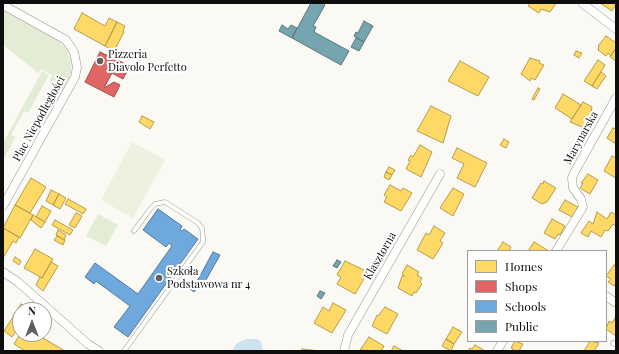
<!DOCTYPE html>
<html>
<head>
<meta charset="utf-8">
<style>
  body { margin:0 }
  #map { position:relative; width:619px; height:354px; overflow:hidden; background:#faf9f3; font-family:"Playfair Display",serif }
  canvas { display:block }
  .frame { position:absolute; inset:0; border:4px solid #0e0e0e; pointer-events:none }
  .legend { position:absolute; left:467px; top:250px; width:140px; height:92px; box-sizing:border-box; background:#fff; border:1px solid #9f9f9f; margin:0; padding:5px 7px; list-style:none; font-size:12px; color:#0e0e0e }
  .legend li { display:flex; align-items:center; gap:8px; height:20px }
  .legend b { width:20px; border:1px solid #9f9f9f }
  .north { position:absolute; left:12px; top:302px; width:40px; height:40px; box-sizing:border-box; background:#fff; border:1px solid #9f9f9f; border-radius:50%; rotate:0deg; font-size:11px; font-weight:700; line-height:16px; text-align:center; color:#0e0e0e }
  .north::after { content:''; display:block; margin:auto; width:14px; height:18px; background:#61605e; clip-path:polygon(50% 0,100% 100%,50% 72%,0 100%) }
</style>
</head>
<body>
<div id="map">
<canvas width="619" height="354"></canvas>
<div class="frame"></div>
<ul class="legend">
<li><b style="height:11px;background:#ffd966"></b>Homes</li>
<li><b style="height:11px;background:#e06666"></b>Shops</li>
<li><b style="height:11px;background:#6fa8dc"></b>Schools</li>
<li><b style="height:11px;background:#76a5af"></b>Public</li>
</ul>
<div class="north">N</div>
</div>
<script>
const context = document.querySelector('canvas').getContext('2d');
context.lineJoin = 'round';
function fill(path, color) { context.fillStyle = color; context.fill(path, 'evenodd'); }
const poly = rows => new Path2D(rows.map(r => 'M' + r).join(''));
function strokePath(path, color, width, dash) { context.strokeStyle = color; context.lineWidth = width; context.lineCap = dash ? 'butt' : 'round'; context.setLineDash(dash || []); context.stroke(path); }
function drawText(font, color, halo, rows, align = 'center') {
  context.font = font + ' "Playfair Display",serif'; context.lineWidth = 4; context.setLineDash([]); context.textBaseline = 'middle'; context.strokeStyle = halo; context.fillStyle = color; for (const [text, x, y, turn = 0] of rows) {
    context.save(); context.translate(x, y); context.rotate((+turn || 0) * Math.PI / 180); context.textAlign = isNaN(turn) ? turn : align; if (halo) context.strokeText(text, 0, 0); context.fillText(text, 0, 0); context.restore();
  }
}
fill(poly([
  [3,10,59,41,67,49,72,65,70,76,63,90,49,83,52,75,41,69,38,73,3,45],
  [42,71,49,75,28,113,24,111,22,115,11,135,16,137,3,160,3,143],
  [98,214,118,225,106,246,86,236]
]), '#e3edd6');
fill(poly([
  [132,142,165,160,133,218,101,200]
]), '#ecf2df');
fill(poly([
  [246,339,257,339,261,342,263,351,232,351,236,344]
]), '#cee3f0');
const homes = poly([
  [530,3,556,3,550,12,541,9,539,13,528,6,530,3],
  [600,3,616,3,616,4,612,11,600,3],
  [82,13,105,26,109,18,117,22,105,46,74,29,82,13],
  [117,22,125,26,123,31,124,32,114,51,105,46,117,22],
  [606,36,616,43,616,48,611,56,608,53,606,56,598,50,599,47,598,46,606,36],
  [616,48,616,61,610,57,616,48],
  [576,51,582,53,579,58,574,55,576,51],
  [530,58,540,61,539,63,544,65,535,80,531,78,530,81,521,74,530,58],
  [598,60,605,65,592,86,584,81,598,60],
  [460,61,489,77,478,96,448,81,460,61],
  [601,72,606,76,597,89,592,86,601,72],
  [538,88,540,89,534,100,532,99,538,88],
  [563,94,581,105,572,119,555,108,563,94],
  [583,102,592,107,591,113,595,116,587,129,570,122,583,102],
  [431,106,451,116,443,143,417,131,431,106],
  [142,116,154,122,150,129,139,122,142,116],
  [613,128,616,129,616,144,607,138,613,128],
  [504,139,509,142,506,148,500,145,504,139],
  [420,145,432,152,421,177,406,169,410,161,408,160,411,155,413,157,420,145],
  [457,148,487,163,475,187,457,178,464,164,452,158,457,148],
  [612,156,616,158,616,178,604,171,612,156],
  [389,167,395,170,392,175,386,172,389,167],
  [386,172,392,175,389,180,384,177,386,172],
  [588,174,598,180,590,194,580,188,583,183,581,183,588,174],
  [31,178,46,187,30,213,15,205,31,178],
  [544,181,556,188,547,202,542,204,532,198,541,183,543,184,544,181],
  [390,185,401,191,403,188,412,193,401,211,384,202,387,197,384,195,390,185],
  [453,188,464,194,453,216,440,208,453,188],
  [51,190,59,194,53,205,46,201,51,190],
  [59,194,66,198,60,209,53,205,59,194],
  [68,199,86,209,83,214,65,204,68,199],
  [565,200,578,207,572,217,559,210,565,200],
  [15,205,33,215,20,238,3,228,15,205],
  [42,206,51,211,45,222,36,217,42,206],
  [597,212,607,219,611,212,616,215,616,224,615,226,613,224,608,231,605,230,601,237,591,231,588,237,581,233,589,221,593,224,597,212],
  [76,213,82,216,75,228,69,225,76,213],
  [33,215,45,222,41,228,31,220,33,215],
  [552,219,565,226,560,235,558,234,555,239,544,233,552,219],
  [55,220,73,230,70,235,52,225,55,220],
  [434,226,445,233,440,241,443,243,433,259,417,250,426,233,429,235,434,226],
  [3,228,19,237,16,243,13,241,3,258,3,228],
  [58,230,66,235,64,240,56,235,58,230],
  [57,236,65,240,63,245,54,240,57,236],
  [503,242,511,247,509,251,497,251,503,242],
  [534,242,549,251,528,251,534,242],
  [35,249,53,259,42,278,24,268,35,249],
  [15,257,21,261,19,265,13,261,15,257],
  [345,261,368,272,355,294,337,284,341,277,337,275,345,261],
  [51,262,58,266,43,291,36,285,40,277,42,278,51,262],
  [407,265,419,272,417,275,422,278,420,282,422,284,416,293,414,292,412,296,398,288,402,276,405,276,402,274,407,265],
  [614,265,616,266,616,283,614,286,608,282,611,279,606,276,614,265],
  [333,303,346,310,332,333,314,323,323,307,329,311,333,303],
  [21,304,30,310,20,310,20,321,13,316,21,304],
  [385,307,398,314,387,334,372,326,377,315,378,316,385,307],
  [13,317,20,321,20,326,12,337,4,331,13,317],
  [615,318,616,319,616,336,606,329,609,321,612,323,615,318],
  [453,327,462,332,454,344,446,339,453,327],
  [20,334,36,334,65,351,25,351,14,344,20,334],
  [369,337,384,346,381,351,360,350,369,337],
  [446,339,454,344,451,351,442,346,446,339],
  [515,341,523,344,519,351,512,351,513,349,511,348,515,341],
  [590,341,599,343,594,351,584,351,590,341],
  [475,345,485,351,468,351,470,348,472,349,475,345],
  [394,346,403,351,391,351,394,346],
  [302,349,320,351,302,351,302,349]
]);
fill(homes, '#ffd966');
strokePath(homes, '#b79c4c', 1);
const shops = poly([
  [100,52,130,66,123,79,112,73,104,88,114,82,120,85,114,97,85,82,100,52]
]);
fill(shops, '#e06666');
strokePath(shops, '#a14c4c', 1);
const schools = poly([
  [158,209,182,226,180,230,182,231,184,229,198,239,128,337,114,327,130,306,96,281,94,284,85,277,95,263,138,294,172,246,169,243,166,247,143,230,158,209],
  [213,252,220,255,202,287,196,283,213,252],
  [193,285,197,288,194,292,190,289,193,285]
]);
fill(schools, '#6fa8dc');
strokePath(schools, '#527a9e', 1);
const public = poly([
  [311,3,322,3,325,5,313,26,316,27,314,32,349,51,341,65,292,38,311,3],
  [364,21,373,26,364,42,354,36,356,32,358,33,364,21],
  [282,25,288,29,291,25,297,28,292,38,279,31,282,25],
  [356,38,364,42,359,51,351,47,356,38],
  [337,260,341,262,337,268,333,266,337,260],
  [320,291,325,293,321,299,317,296,320,291]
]);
fill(public, '#76a5af');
strokePath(public, '#57787f', 1);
const lane = poly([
  [613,343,616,345],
  [124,351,203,242,203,238,202,228,198,223,165,202,155,204,151,208,134,231]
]);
const street = poly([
  [582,3,616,29],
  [3,5,66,40,74,52,77,67,75,77,3,206],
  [556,251,583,207,581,199,573,188,572,178,574,173,616,98],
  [3,272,18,282,88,344,99,351],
  [606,296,616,303],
  [344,351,348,335,440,174],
  [497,351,503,341]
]);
strokePath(lane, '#949491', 5);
strokePath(street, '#949491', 9);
strokePath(lane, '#fefefd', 4);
strokePath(street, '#fefefd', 8);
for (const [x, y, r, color] of [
  [100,61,4,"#61605e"],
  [159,278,4,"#61605e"]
]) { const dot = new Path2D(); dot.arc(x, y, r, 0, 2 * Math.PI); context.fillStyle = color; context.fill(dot); strokePath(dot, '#fff', 1.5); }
drawText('11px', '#0e0e0e', '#fff', [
  ["Pizzeria",108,55],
  ["Diavolo Perfetto",108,68],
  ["Szkoła",167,272],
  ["Podstawowa nr 4",167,285]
], 'left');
drawText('11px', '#0e0e0e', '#fff', [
  ["Plac Niepodległości",39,119,-61],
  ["Marynarska",581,138,-61],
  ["Klasztorna",380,256,-60]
]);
</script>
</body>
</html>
